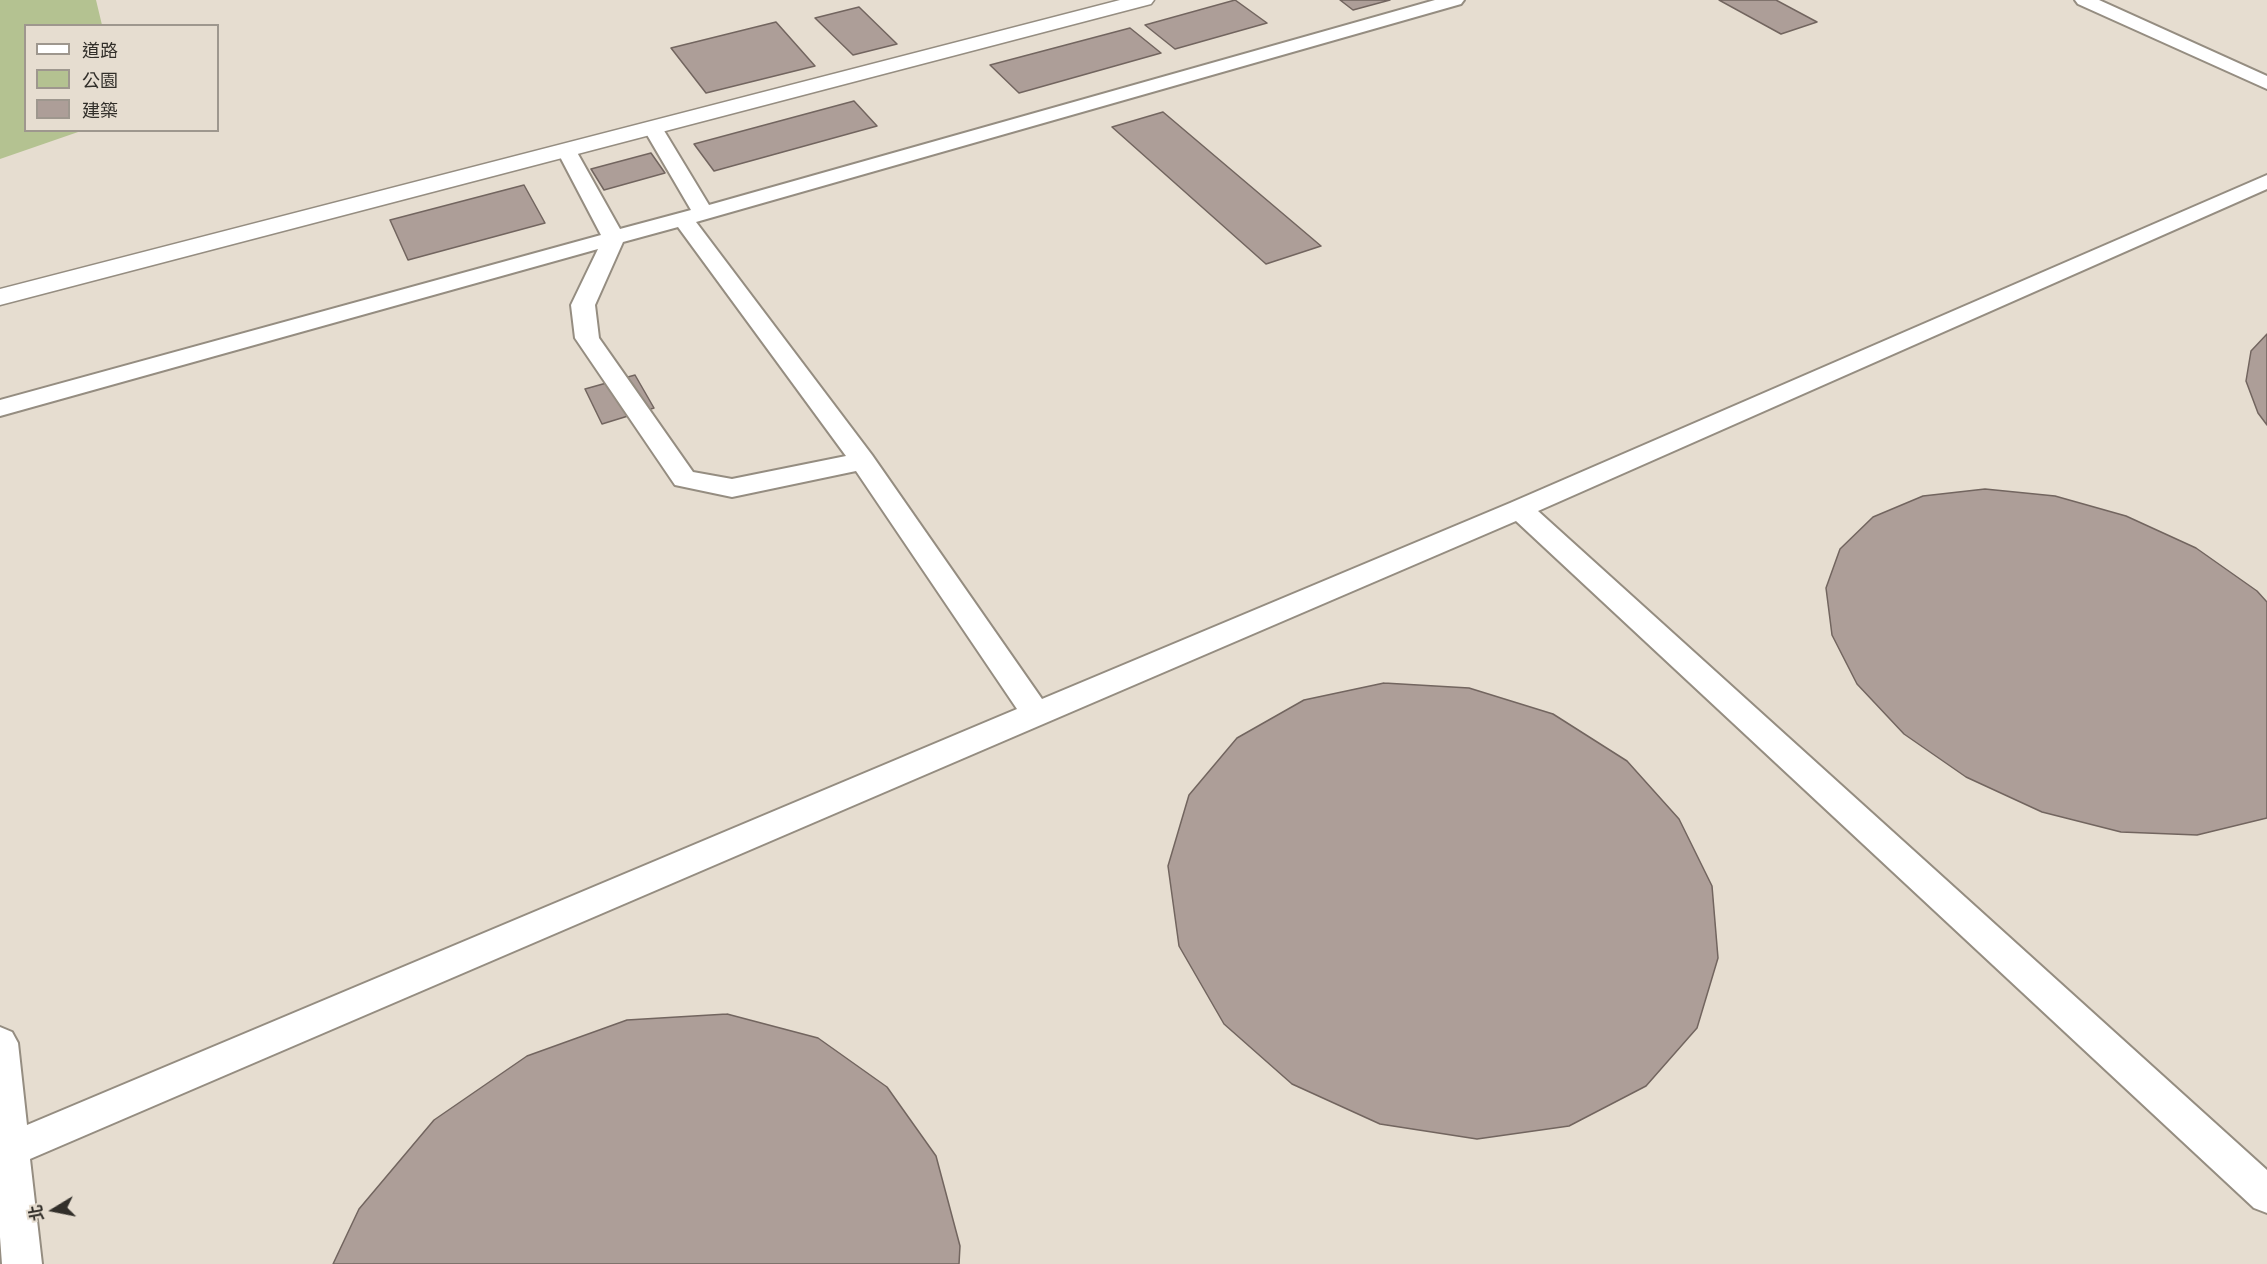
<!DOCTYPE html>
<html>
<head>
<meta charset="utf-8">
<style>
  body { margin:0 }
  #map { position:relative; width:2267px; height:1264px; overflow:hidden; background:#e6ddd0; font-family:Lora,"Noto Sans TC",serif }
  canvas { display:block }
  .legend { position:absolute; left:24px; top:24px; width:195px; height:108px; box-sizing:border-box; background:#e6ddd0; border:2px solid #9e978e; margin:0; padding:8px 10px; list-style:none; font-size:18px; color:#322f2a }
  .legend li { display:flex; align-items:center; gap:12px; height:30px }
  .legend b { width:30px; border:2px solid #9e978e }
  .north { position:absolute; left:24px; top:1180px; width:60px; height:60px; -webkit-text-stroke:4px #e6ddd0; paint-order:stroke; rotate:260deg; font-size:16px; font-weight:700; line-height:24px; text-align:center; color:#322f2a }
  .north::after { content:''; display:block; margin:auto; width:21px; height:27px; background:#322f2a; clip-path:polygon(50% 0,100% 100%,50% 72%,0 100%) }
</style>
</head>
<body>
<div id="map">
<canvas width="2267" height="1264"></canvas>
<ul class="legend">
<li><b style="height:8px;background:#fff"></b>道路</li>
<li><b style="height:16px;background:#b4c291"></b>公園</li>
<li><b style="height:16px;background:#ad9e98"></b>建築</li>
</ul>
<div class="north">北</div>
</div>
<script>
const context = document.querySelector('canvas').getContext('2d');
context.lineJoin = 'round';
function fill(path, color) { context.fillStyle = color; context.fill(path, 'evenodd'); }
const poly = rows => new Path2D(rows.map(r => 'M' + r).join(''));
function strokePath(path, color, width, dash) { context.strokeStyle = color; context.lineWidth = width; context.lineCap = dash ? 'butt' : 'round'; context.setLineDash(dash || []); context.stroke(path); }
fill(poly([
  [0,0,96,0,102,25,26,26,26,130,81,131,0,159]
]), '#b4c291');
const building = poly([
  [1235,0,1267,23,1175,49,1145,25,1235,0],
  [1340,0,1390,0,1353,10,1340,0],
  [1719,0,1776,0,1817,22,1781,34,1719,0],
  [859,7,897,44,853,55,815,18,859,7],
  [776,22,815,66,706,93,671,48,776,22],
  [1130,28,1161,53,1019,93,990,65,1130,28],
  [854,101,877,126,714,171,694,144,854,101],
  [1163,112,1321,246,1266,264,1112,127,1163,112],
  [651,153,665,173,604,190,591,169,651,153],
  [524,185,545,223,408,260,390,220,524,185],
  [2267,334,2267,425,2258,413,2246,381,2251,351,2267,334],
  [635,375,654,408,602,424,585,389,635,375],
  [1985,489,2055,496,2126,516,2196,548,2257,591,2267,602,2267,818,2197,835,2121,832,2042,812,1966,777,1904,734,1857,684,1832,635,1826,588,1840,549,1873,517,1923,496,1985,489],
  [1384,683,1469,688,1553,714,1627,761,1679,819,1712,886,1718,958,1697,1028,1646,1086,1569,1126,1477,1139,1380,1124,1292,1084,1224,1024,1179,946,1168,866,1189,795,1237,738,1304,700,1384,683],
  [727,1014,818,1038,887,1087,936,1156,960,1246,959,1264,333,1264,359,1209,434,1120,527,1056,627,1020,727,1014]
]);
fill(building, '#ad9e98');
strokePath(building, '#72655f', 1.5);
const lane = poly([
  [1435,0,1464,0,1461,4,696,222,872,455,1042,699,1510,503,2267,175,2267,189,1538,511,2267,1170,2267,1213,2254,1208,1516,521,30,1159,42,1264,2,1264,0,1237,0,1027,12,1032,18,1043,27,1125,1017,709,856,471,732,497,675,485,575,338,571,305,598,249,0,416,0,400,601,235,557,151,560,147,574,147,620,229,691,210,643,128,646,124,660,124,709,205,1435,0],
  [678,227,846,456,732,479,693,472,599,338,595,305,623,242,678,227],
  [2075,0,2099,0,2267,76,2267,89,2078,4,2075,0]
]);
const secondary = poly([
  [1120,0,1154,0,1151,4,0,305,0,289,1120,0]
]);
strokePath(lane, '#958d81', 4);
strokePath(secondary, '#958d81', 3);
fill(lane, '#fff');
fill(secondary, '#fff');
</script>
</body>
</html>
